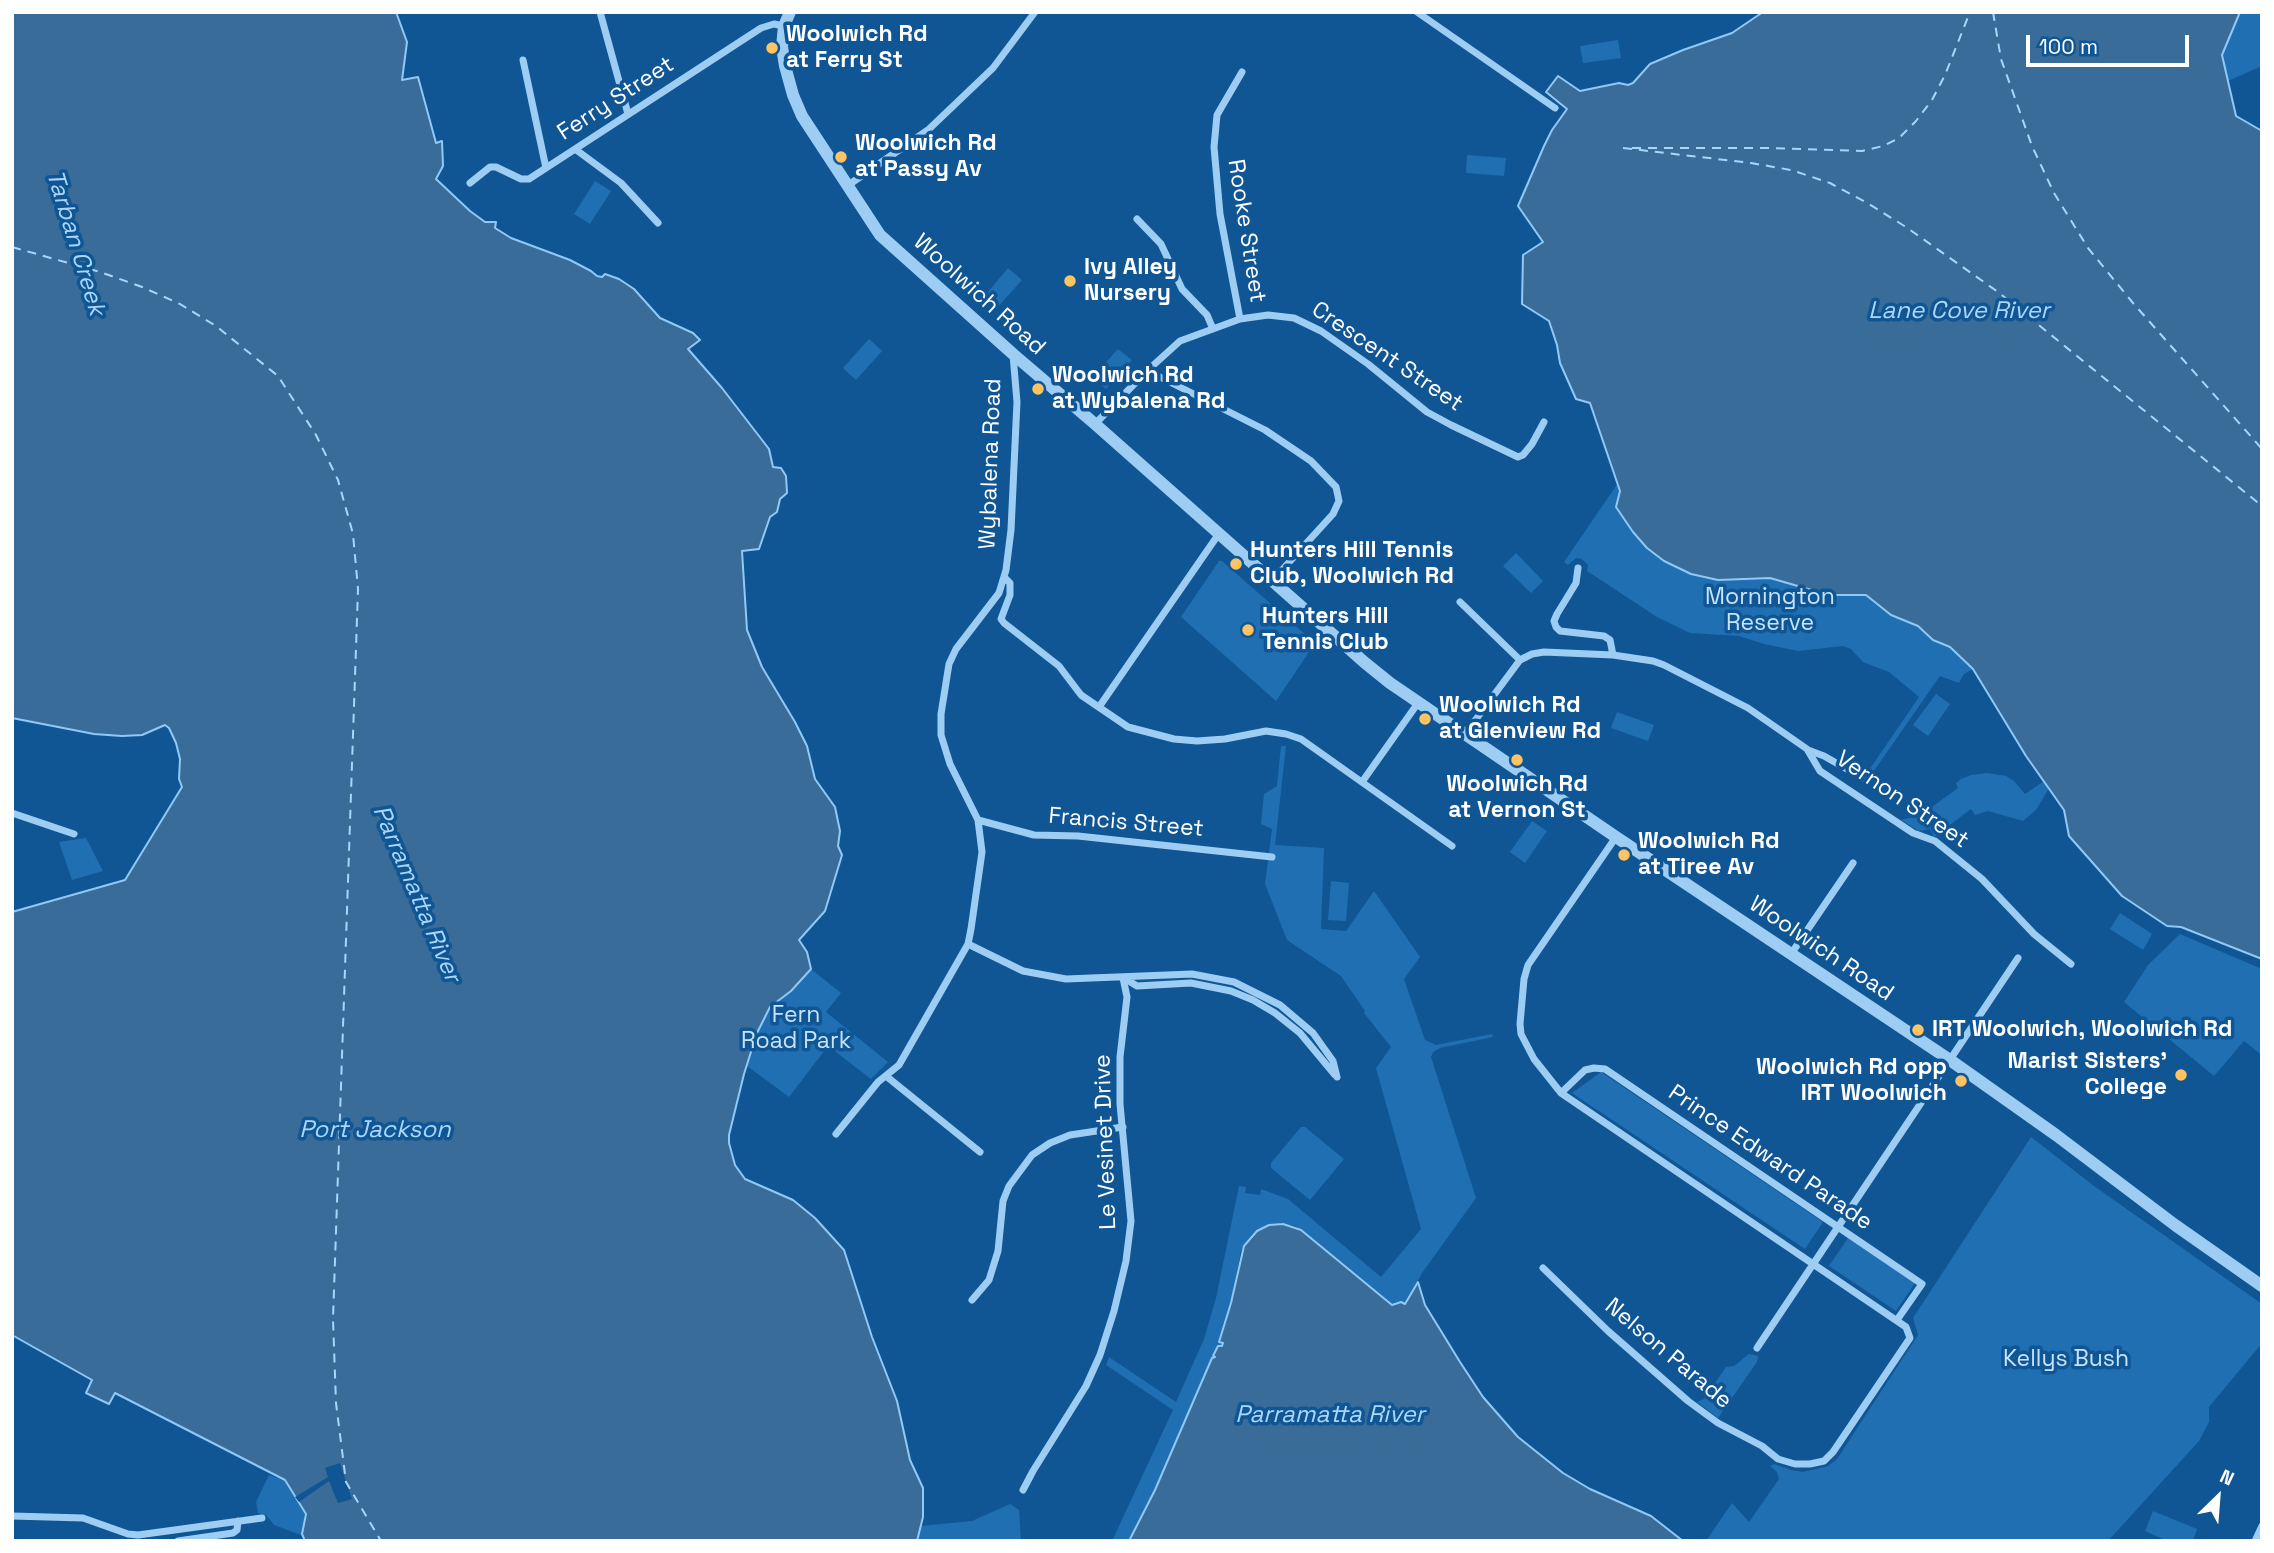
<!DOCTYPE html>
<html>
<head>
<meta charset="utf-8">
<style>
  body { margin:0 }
  #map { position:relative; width:2274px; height:1553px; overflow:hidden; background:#105695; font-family:"Space Grotesk",sans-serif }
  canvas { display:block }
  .frame { position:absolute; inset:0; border:14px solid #fff; pointer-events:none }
  .north { position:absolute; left:2183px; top:1462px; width:70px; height:70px; -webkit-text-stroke:5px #105695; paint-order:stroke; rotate:25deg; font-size:19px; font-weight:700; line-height:28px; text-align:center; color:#fff }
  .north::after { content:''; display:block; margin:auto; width:24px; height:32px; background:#fff; clip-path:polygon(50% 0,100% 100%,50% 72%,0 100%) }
  .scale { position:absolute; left:2026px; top:35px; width:163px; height:32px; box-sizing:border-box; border:4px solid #fff; border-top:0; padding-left:9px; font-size:21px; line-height:24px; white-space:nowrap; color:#fff; -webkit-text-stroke:5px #105695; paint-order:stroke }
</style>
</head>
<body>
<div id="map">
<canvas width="2274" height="1553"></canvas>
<div class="frame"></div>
<div class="north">N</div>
<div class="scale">100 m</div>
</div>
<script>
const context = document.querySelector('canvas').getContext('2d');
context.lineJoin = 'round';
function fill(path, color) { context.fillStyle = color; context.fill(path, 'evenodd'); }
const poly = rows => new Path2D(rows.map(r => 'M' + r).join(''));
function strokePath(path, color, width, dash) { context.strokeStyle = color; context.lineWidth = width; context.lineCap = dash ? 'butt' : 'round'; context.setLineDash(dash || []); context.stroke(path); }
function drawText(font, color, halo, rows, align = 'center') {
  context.font = font + ' "Space Grotesk",sans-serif'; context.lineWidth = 7; context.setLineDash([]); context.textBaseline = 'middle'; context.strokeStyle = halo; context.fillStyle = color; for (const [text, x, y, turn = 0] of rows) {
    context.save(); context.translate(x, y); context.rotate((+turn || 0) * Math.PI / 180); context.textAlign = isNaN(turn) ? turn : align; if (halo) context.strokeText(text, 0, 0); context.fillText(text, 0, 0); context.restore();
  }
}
fill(poly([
  [2240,12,2262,12,2262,66,2228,81,2222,55],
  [1618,40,1621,58,1583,63,1580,46],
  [1467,155,1506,158,1504,176,1466,173],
  [595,181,611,191,590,224,574,214],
  [1008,268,1022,280,996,309,983,298],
  [869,339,882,351,856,380,843,368],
  [1118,349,1132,360,1106,389,1093,377],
  [1618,483,1621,491,1620,513,1647,548,1726,580,1748,577,1770,578,1829,595,1866,595,1891,615,1918,626,1933,640,1950,647,1973,669,1964,674,1959,683,1940,676,1871,775,1867,773,1919,697,1889,672,1863,662,1851,649,1843,646,1798,651,1764,644,1739,636,1690,633,1657,617,1587,571,1588,565,1582,559,1576,558,1568,565,1564,562],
  [1516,553,1543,581,1531,593,1503,566],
  [1219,561,1222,561,1315,643,1276,701,1181,617],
  [1936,694,1950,704,1928,736,1913,725],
  [1617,712,1654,725,1648,741,1611,728],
  [1281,746,1286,746,1275,845,1324,848,1321,929,1346,931,1374,891,1420,957,1404,979,1425,1040,1436,1045,1492,1034,1493,1037,1440,1048,1433,1052,1431,1057,1476,1198,1422,1273,1405,1305,1401,1302,1392,1305,1295,1226,1283,1224,1269,1225,1252,1235,1241,1251,1231,1303,1219,1342,1223,1343,1222,1346,1218,1346,1215,1357,1212,1358,1155,1490,1129,1541,1112,1541,1173,1410,1106,1365,1109,1357,1176,1402,1204,1339,1216,1298,1239,1186,1246,1187,1245,1193,1260,1195,1261,1189,1288,1199,1381,1277,1421,1229,1376,1068,1391,1047,1364,1013,1365,1011,1341,976,1287,940,1265,884,1272,829,1261,824,1264,794,1277,786],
  [1987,773,2006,776,2014,781,2025,794,2044,781,2049,788,2036,810,2023,821,1988,811,1975,815,1971,809,1934,837,1930,829,1919,831,1901,820,1921,815,1958,788,1956,783,1961,779,1971,775],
  [1532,821,1547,831,1525,863,1510,852],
  [86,838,103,871,72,880,59,842],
  [1331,881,1349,883,1346,921,1328,920],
  [2120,913,2152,934,2143,950,2110,929],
  [2180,934,2262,969,2262,1055,2244,1041,2214,1076,2124,1002,2148,965],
  [811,969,841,993,826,1012,888,1062,871,1079,828,1046,789,1097,747,1066,757,1033,770,1006,791,991],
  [1601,1072,1823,1222,1805,1249,1572,1093],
  [1301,1127,1305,1127,1344,1159,1310,1200,1271,1168,1271,1163],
  [2031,1137,2094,1186,2262,1304,2262,1343,2209,1407,2209,1422,2199,1441,2108,1541,1706,1541,1732,1503,1749,1522,1779,1479,1777,1472,1770,1466,1774,1464,1791,1470,1803,1472,1828,1466,1837,1459,1918,1335,1913,1318],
  [1848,1238,1915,1283,1896,1311,1829,1266],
  [1749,1354,1758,1356,1757,1362,1718,1418,1697,1402,1704,1399,1726,1367,1734,1366],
  [269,1475,285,1481,305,1514,301,1535,274,1525,266,1515,258,1513,256,1502],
  [1010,1504,1019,1510,1021,1541,917,1541,921,1526,972,1521],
  [2153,1511,2197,1529,2193,1541,2167,1541,2145,1531]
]), '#1f6fb2');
const water = poly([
  [12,12,396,12,407,42,402,80,418,77,436,143,442,141,443,166,436,179,470,211,485,222,496,222,495,228,511,238,570,260,591,271,597,276,602,277,605,274,619,279,634,289,660,318,693,333,700,340,688,349,722,388,769,449,773,467,781,468,786,476,787,493,780,499,777,512,770,517,759,549,742,551,747,630,762,667,795,722,807,746,815,779,835,807,840,831,838,846,842,855,825,911,799,940,807,952,811,969,791,991,770,1007,757,1033,744,1074,729,1135,729,1143,735,1165,745,1179,793,1200,815,1218,844,1250,872,1337,897,1401,910,1460,923,1488,923,1517,917,1541,305,1541,302,1534,306,1514,285,1480,115,1393,109,1404,86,1393,92,1380,12,1335,12,912,125,880,182,787,179,779,180,759,176,743,169,728,165,725,142,735,122,736,94,734,12,718,12,12],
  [1763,12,2240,12,2222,55,2236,116,2262,131,2262,959,2181,927,2167,926,2122,896,2069,836,2064,810,2026,756,1973,669,1950,647,1933,640,1918,626,1891,615,1866,595,1829,595,1770,578,1718,580,1691,574,1664,561,1647,548,1633,532,1616,507,1620,491,1590,403,1576,399,1560,363,1557,345,1549,321,1522,304,1523,255,1543,242,1518,206,1544,146,1552,130,1567,109,1546,92,1558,76,1580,91,1619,83,1628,85,1633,83,1650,64,1683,50,1732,33,1763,12],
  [1283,1224,1301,1230,1392,1305,1401,1302,1405,1304,1418,1282,1425,1305,1460,1362,1483,1397,1518,1437,1563,1473,1590,1489,1651,1516,1683,1541,1129,1541,1155,1490,1212,1358,1215,1357,1213,1356,1218,1346,1222,1346,1223,1343,1219,1342,1231,1303,1244,1246,1257,1231,1269,1225,1283,1224]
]);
fill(water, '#396c99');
strokePath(water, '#90c9f7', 2);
fill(poly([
  [340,1463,352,1499,338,1503,329,1481,299,1502,295,1497,328,1477,325,1468]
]), '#105695');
strokePath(poly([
  [1993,12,2001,59,2032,146,2054,193,2088,248,2133,303,2262,449],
  [1623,148,1751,163,1791,170,1830,183,1869,204,1906,227,1998,292,2262,506],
  [1632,148,1766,148,1862,151,1883,146,1899,138,1916,121,1932,100,1945,75,1970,12],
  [12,247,100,272,142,287,180,304,216,326,278,376,316,435,338,480,353,534,358,589,333,1319,336,1403,346,1482,381,1541]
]), '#aad6fa', 2, [9, 7]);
strokePath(poly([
  [600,12,628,114],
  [1417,12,1555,108],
  [523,60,546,168],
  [575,149,621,183,658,223],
  [470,183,490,167,496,167,521,179,529,179,761,28,774,24,784,26],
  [847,186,928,130,993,68,1035,12],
  [1137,219,1161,244,1182,289,1207,315,1213,329],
  [1240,319,1220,214,1214,147,1217,115,1242,72],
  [1148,370,1156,375,1265,430,1311,461,1336,487,1339,501,1333,514,1272,581],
  [1095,424,1148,370,1180,341,1240,319,1268,315,1294,318,1321,331,1368,364,1427,412,1451,425,1518,457,1523,455,1532,444,1544,422],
  [1578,568,1576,583,1557,614,1554,621,1556,627,1560,631,1604,636,1610,640,1613,655],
  [1004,577,1010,583,1010,595,1001,619,1004,623,1059,666,1081,695,1128,727,1174,739,1197,741,1225,739,1266,731,1286,734,1301,739,1452,846],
  [1460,602,1520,660],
  [1099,707,1218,535],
  [1465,734,1520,660,1532,654,1544,652,1613,655,1653,661,1664,665,1748,708,1807,749,1820,771,1913,833,1935,841,1982,879,2034,934,2071,964],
  [1808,750,1824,756,1866,780],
  [1362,782,1418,703],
  [12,813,74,834],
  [978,820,1034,835,1078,836,1272,857],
  [968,944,1023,971,1066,979,1192,974,1234,982,1280,1005,1313,1033,1333,1061,1337,1077],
  [1791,954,1853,863],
  [1124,978,1137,986,1191,983,1231,991,1253,1000,1275,1013,1300,1033,1335,1075],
  [886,1076,980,1152],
  [1561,1093,1585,1070,1594,1068,1605,1069,1922,1284,1897,1320],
  [836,1134,878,1082,899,1065,968,944,971,929,982,852,978,820,950,764,941,735,941,714,949,664,956,649,999,593,1006,570,1011,530,1017,402,1013,355],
  [1543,1268,1608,1331,1688,1401,1718,1423,1762,1446,1778,1459,1795,1464,1810,1464,1824,1461,1833,1452,1910,1338,1906,1327,1561,1093,1534,1059,1521,1034,1520,1024,1524,979,1528,965,1616,837],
  [972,1300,989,1280,998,1251,1003,1201,1009,1186,1032,1155,1050,1143,1070,1135,1123,1127],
  [1757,1348,2018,958],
  [1023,1490,1033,1471,1086,1386,1100,1355,1114,1311,1126,1261,1131,1221,1120,1104,1120,1057,1127,997,1123,978],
  [12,1516,83,1518,128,1534,138,1535,262,1518],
  [178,1541,233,1533,237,1530,238,1521],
  [2255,1541,2262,1526]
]), '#9ecdf4', 7);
strokePath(poly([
  [790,12,784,26,782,47,785,66,793,95,802,116,880,235,1013,354,1095,424,1364,662,1390,683,1616,837,1950,1060,2056,1135,2175,1225,2262,1286]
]), '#9ecdf4', 12);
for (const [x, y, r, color] of [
  [772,48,7,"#ffc361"],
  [841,157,7,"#ffc361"],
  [1070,281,7,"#ffc361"],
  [1038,389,7,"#ffc361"],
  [1236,564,7,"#ffc361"],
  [1248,630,7,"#ffc361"],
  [1425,719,7,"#ffc361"],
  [1517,760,7,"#ffc361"],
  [1624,855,7,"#ffc361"],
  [1918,1030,7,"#ffc361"],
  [2181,1075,7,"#ffc361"],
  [1961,1081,7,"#ffc361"]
]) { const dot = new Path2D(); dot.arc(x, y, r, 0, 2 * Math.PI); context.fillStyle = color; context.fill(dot); strokePath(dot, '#105695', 2.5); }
drawText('bold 23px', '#fff', '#105695', [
  ["Woolwich Rd",786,35],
  ["at Ferry St",786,61],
  ["Woolwich Rd",855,144],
  ["at Passy Av",855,170],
  ["Ivy Alley",1084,268],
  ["Nursery",1084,294],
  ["Woolwich Rd",1052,376],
  ["at Wybalena Rd",1052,402],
  ["Hunters Hill Tennis",1250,551],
  ["Club, Woolwich Rd",1250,577],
  ["Hunters Hill",1262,617],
  ["Tennis Club",1262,643],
  ["Woolwich Rd",1439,706],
  ["at Glenview Rd",1439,732],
  ["Woolwich Rd",1517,785,"center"],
  ["at Vernon St",1517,811,"center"],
  ["Woolwich Rd",1638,842],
  ["at Tiree Av",1638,868],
  ["IRT Woolwich, Woolwich Rd",1932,1030],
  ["Marist Sisters'",2167,1062,"right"],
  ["College",2167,1088,"right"],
  ["Woolwich Rd opp",1947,1068,"right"],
  ["IRT Woolwich",1947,1094,"right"]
], 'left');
drawText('23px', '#fff', '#105695', [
  ["Ferry Street",616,99,-33],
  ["Rooke Street",1246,231,81],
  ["Woolwich Road",979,295,42],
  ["Crescent Street",1387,357,34],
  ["Wybalena Road",991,464,-88],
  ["Vernon Street",1902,800,34],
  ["Francis Street",1126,823,5],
  ["Woolwich Road",1821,949,34],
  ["Le Vesinet Drive",1106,1142,-92],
  ["Prince Edward Parade",1770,1158,34],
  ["Nelson Parade",1668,1354,40]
]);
drawText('23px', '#c6e4fe', '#105695', [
  ["Mornington",1770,598],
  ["Reserve",1770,624],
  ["Fern",796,1016],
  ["Road Park",796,1042],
  ["Kellys Bush",2066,1360]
]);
drawText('italic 24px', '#aad6fa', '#105695', [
  ["Tarban Creek",75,243,73],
  ["Lane Cove River",1959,311],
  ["Parramatta River",416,894,67],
  ["Port Jackson",375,1130],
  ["Parramatta River",1330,1415]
]);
</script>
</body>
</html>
